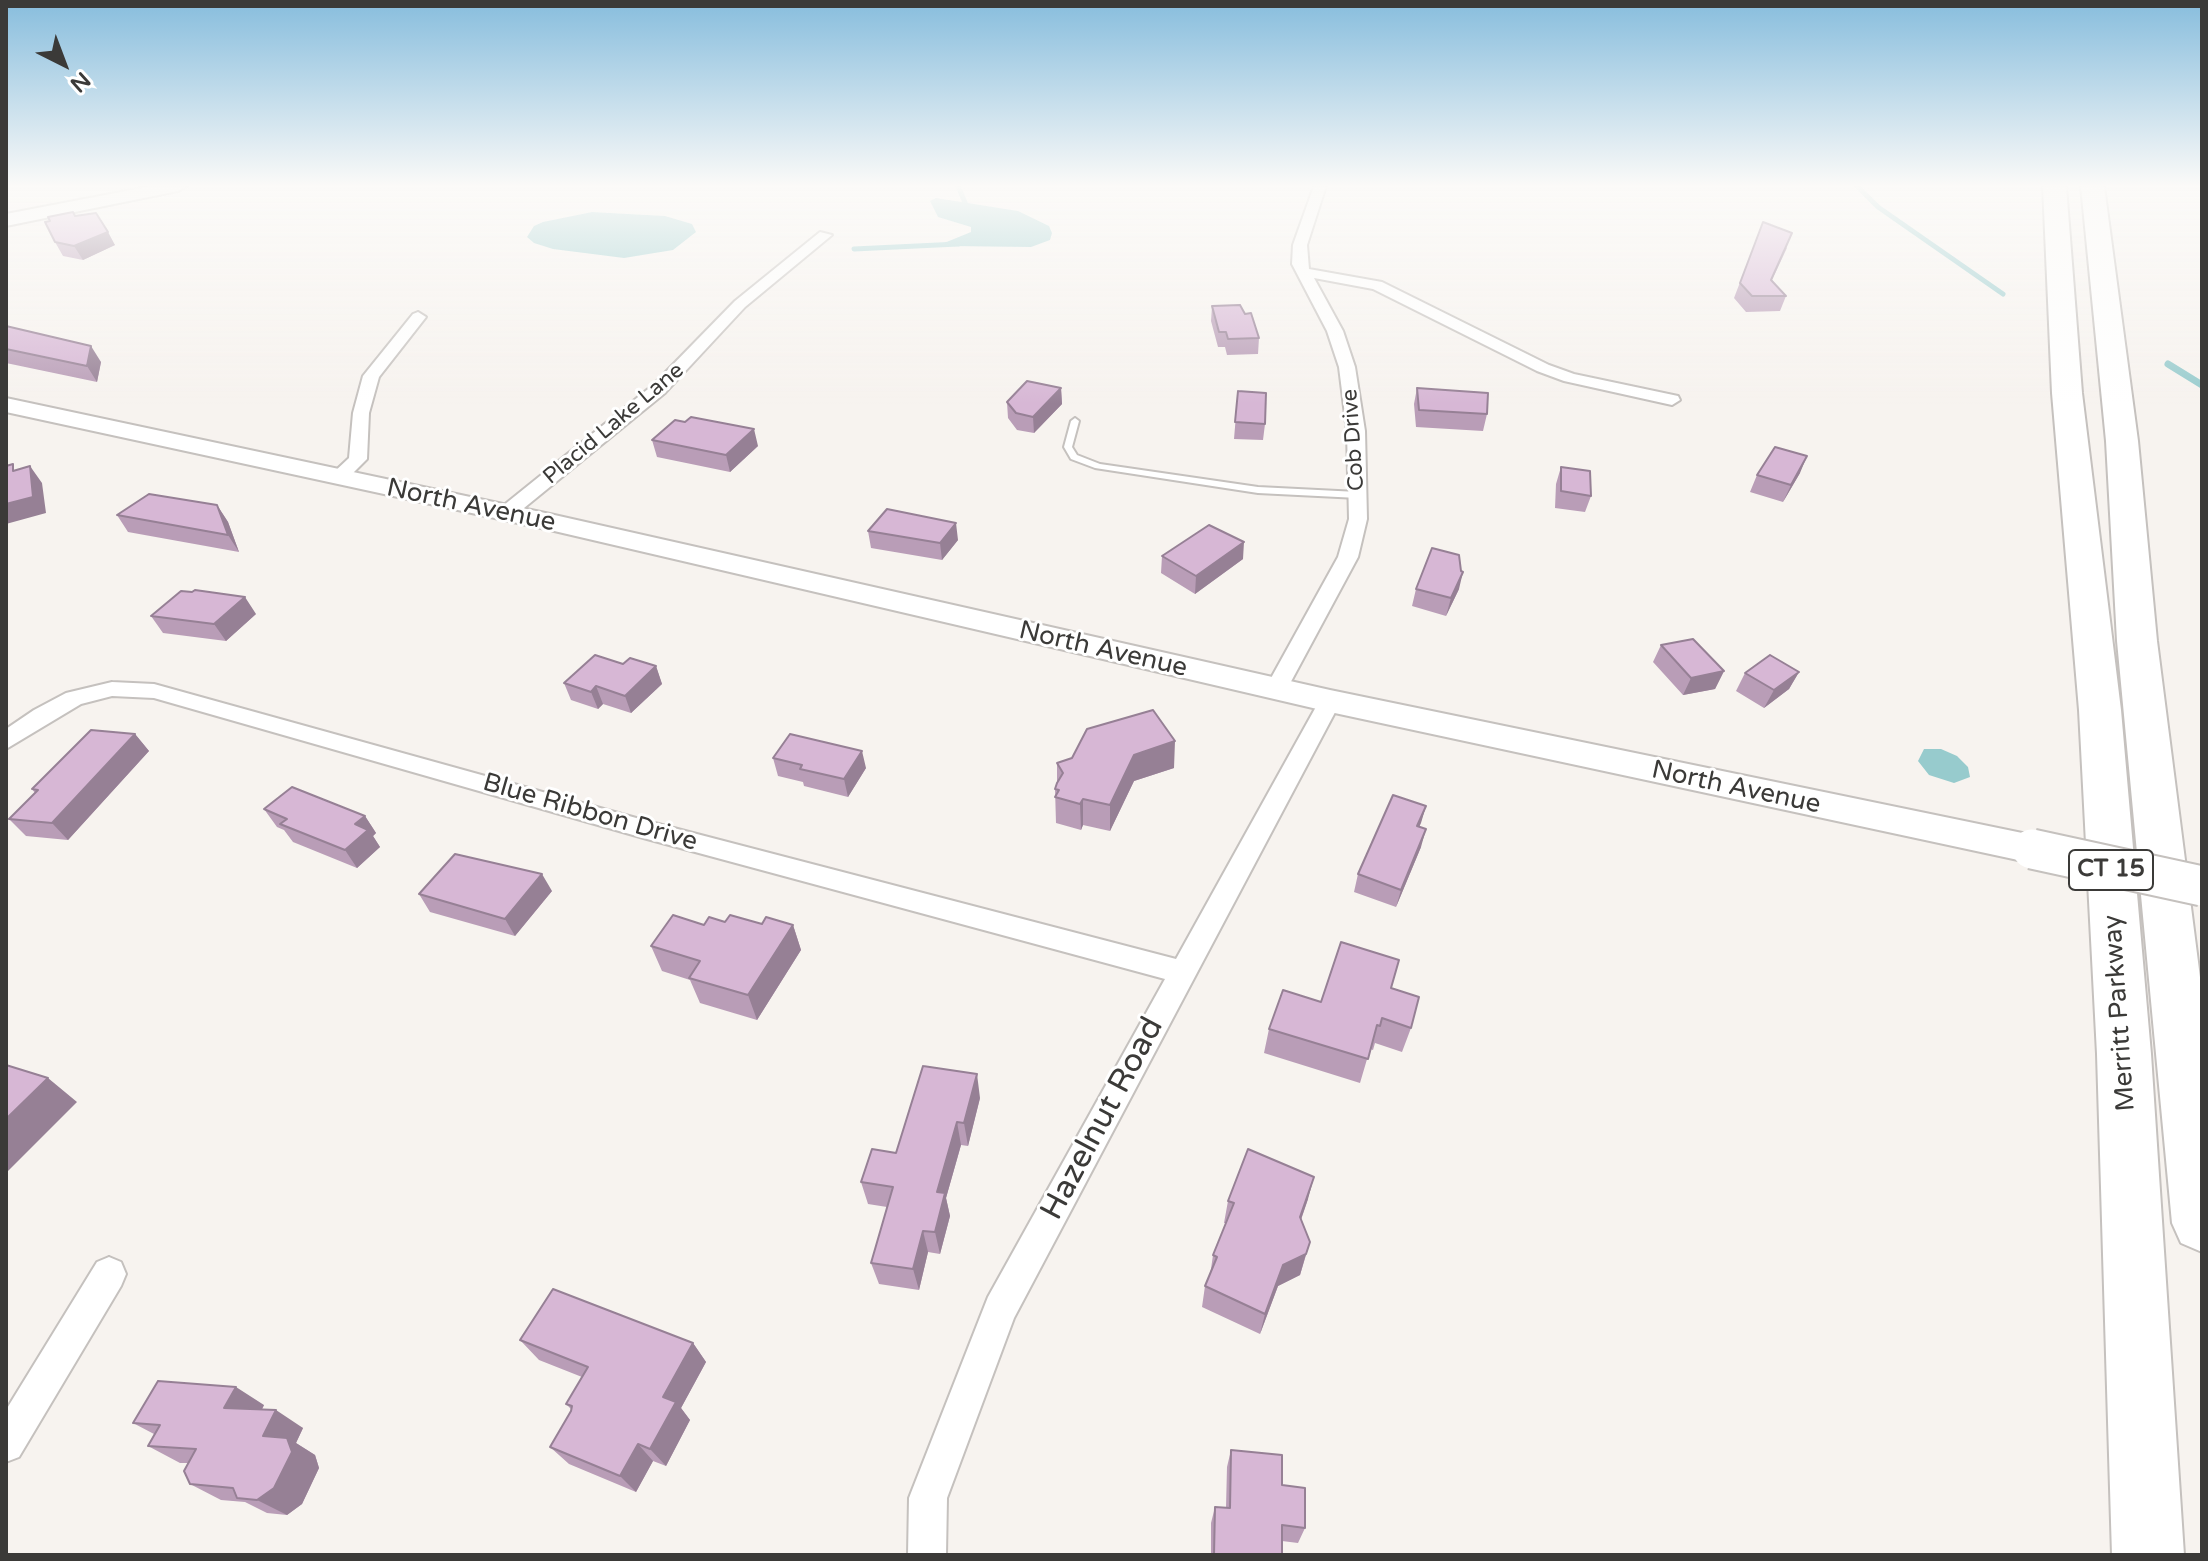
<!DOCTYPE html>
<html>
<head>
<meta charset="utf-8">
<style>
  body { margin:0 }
  #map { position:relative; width:2208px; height:1561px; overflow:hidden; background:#f7f3ef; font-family:"Varela Round",sans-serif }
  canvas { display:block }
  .frame { position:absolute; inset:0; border:8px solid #3b3a38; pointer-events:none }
  .north { position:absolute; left:24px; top:24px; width:80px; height:80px; -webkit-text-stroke:6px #fff; paint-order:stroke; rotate:138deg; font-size:22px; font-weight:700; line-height:32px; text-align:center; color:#3b3a38 }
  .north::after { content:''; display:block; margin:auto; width:28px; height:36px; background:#3b3a38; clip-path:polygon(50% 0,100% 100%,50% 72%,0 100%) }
</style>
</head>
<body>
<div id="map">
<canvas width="2208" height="1561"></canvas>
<div class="frame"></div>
<div class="north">N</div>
</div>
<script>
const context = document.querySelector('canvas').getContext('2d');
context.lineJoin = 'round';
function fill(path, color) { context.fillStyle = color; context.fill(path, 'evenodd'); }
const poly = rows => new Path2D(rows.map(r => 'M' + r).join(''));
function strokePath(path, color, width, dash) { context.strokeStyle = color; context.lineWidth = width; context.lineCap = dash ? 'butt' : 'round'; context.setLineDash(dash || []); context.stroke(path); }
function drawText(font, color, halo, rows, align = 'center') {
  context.font = font + ' "Varela Round",sans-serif'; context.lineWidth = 6; context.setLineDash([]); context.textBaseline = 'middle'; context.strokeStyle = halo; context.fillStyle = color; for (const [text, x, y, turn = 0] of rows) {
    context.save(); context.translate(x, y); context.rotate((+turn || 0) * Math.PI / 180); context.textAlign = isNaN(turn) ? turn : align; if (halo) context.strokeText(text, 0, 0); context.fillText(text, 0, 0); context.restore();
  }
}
fill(poly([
  [936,198,1018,211,1049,226,1052,233,1050,240,1031,247,949,246,944,243,971,232,971,227,938,217,930,201],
  [592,212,665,216,692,224,696,232,673,250,624,258,553,249,534,243,527,237,534,226,543,222],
  [1924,749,1941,749,1957,756,1968,767,1970,777,1954,783,1929,775,1918,761]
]), '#97cbcd');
strokePath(poly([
  [958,186,969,212],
  [1857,186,1878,207,2003,294],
  [854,249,958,244]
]), '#97cbcd', 5);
strokePath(poly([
  [2168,364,2202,385]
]), '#97cbcd', 7);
const lane = poly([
  [1075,418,1079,421,1072,447,1077,455,1100,464,1258,487,1358,492,1363,495,1358,498,1258,493,1095,468,1071,459,1064,447,1071,421,1075,418]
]);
const street = poly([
  [1314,186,1326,186,1307,245,1309,269,1382,282,1549,365,1574,374,1678,396,1680,400,1672,405,1564,381,1537,371,1373,289,1314,278,1343,331,1355,367,1365,431,1367,519,1358,557,1287,689,1284,694,1276,696,1268,694,1265,689,1338,557,1349,519,1347,431,1339,367,1327,331,1292,264,1293,245,1314,186],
  [820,232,832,235,745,307,665,393,513,517,499,517,497,513,499,509,653,385,735,301,820,232],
  [418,312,426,317,379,377,369,413,367,459,345,481,333,481,330,477,333,473,349,458,353,413,363,376,413,314,418,312],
  [112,682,154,684,647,821,1176,959,1322,696,1338,696,1341,701,1014,1318,947,1498,946,1555,908,1555,909,1498,988,1297,1165,979,647,839,154,698,112,696,81,704,6,749,6,729,34,710,66,693,112,682],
  [109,1257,121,1262,126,1274,121,1286,19,1457,6,1462,6,1410,97,1262,109,1257]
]);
const secondary = poly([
  [152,186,187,186,178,191,6,226,6,214,152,186],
  [6,398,550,514,1330,690,2032,835,2045,839,2050,849,2045,859,2032,863,1330,712,550,530,6,412,6,398]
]);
const highway = poly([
  [2043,186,2066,186,2082,393,2121,710,2151,1054,2184,1555,2112,1555,2097,1054,2079,710,2052,393,2043,186],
  [2081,186,2104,186,2138,441,2157,641,2202,993,2202,1252,2181,1243,2172,1223,2117,641,2106,441,2081,186]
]);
strokePath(lane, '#c5c1be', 4);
strokePath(street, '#c5c1be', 4);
strokePath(secondary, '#c5c1be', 4);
strokePath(highway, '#c5c1be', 4);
fill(lane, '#fff');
fill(street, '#fff');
fill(secondary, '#fff');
fill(highway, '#fff');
const secondaryBridge = poly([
  [2032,849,2202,886]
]);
strokePath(secondaryBridge, '#c5c1be', 43, []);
strokePath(secondaryBridge, '#fff', 39);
fill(poly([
  [75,216,115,245,83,260,63,256,55,242],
  [1763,222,1787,248,1772,280,1786,296,1780,311,1746,312,1734,298],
  [1212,306,1245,314,1259,338,1258,354,1227,355,1225,347,1218,347,1211,321],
  [6,326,101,362,97,382,6,363],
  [1061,388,1062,404,1034,433,1017,430,1008,418,1007,402],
  [1417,388,1487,414,1483,431,1416,427,1414,404],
  [1238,391,1265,424,1263,440,1234,439],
  [652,440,758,446,730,472,657,457],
  [1561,467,1591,496,1585,512,1555,508,1556,484],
  [1800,473,1783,502,1750,492,1757,475],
  [217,505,228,522,239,552,128,532,117,515],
  [868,531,958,540,942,560,871,548],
  [1162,556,1243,559,1195,594,1161,573],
  [1416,589,1459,589,1446,616,1412,606],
  [256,614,226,641,163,633,151,616],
  [1661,645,1724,671,1715,689,1683,695,1653,662],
  [623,664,656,666,662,684,631,713,603,704,598,709,571,700,564,683],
  [1799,672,1789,689,1764,708,1736,691,1745,673],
  [135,734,149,751,68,840,26,836,9,819,35,793,32,789],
  [773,758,866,768,848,797,804,786,803,782,778,776],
  [1057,763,1174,768,1134,781,1110,831,1083,825,1081,830,1056,823,1055,789,1057,782],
  [1426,806,1419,827,1421,847,1396,907,1354,892,1358,874],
  [264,809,365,816,376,833,373,836,380,847,357,868,293,842,284,830,277,827],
  [552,891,515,936,430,912,419,894],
  [725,922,793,925,801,950,757,1020,700,1003,690,980,662,971,651,946,704,925],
  [1391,988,1411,1028,1402,1052,1375,1043,1373,1050,1370,1049,1360,1083,1264,1053,1269,1029,1321,1002],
  [980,1098,968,1146,961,1145,946,1198,950,1216,940,1254,928,1252,919,1290,879,1284,871,1263,887,1207,868,1204,861,1182,896,1153],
  [1308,1199,1301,1220,1310,1242,1300,1275,1278,1286,1260,1334,1202,1307,1205,1286,1210,1276,1213,1255,1226,1223,1224,1223,1228,1201],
  [520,1340,693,1343,706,1362,681,1408,690,1420,666,1466,653,1461,636,1492,569,1464,550,1447,571,1411,571,1409,566,1404,582,1377,539,1360],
  [264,1405,262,1410,303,1428,296,1443,315,1455,319,1468,302,1504,287,1515,267,1513,245,1502,221,1500,190,1484,188,1463,180,1463,148,1446,154,1434,133,1423],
  [1231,1450,1282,1485,1305,1528,1298,1543,1282,1541,1282,1555,1211,1555,1211,1523,1215,1507,1226,1508,1227,1467]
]), '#b99db7');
fill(poly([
  [108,232,115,245,83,260,74,246],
  [91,346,101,362,97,382,87,366],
  [1061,388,1062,404,1034,433,1033,417],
  [754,429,758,446,730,472,726,455],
  [1807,456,1800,473,1783,502,1791,485],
  [30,466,42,483,46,513,6,524,6,504],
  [217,505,228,522,239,552,228,535],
  [956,523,958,540,942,560,940,543],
  [1244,542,1243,559,1195,594,1196,576],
  [1463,572,1459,589,1446,616,1451,598],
  [245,597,256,614,226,641,214,624],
  [656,666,662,684,631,713,625,696],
  [1724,671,1715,689,1683,695,1691,678],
  [1799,672,1789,689,1764,708,1774,690],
  [596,686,603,704,598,709,591,692],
  [135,734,149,751,68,840,52,823],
  [1175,741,1174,768,1134,781,1110,831,1110,805,1134,755],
  [862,751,866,768,848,797,844,779],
  [1083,799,1083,825,1081,830,1080,804],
  [1426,806,1421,823,1412,843,1417,826],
  [365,816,376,833,373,836,380,847,357,868,345,850,355,824],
  [1426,829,1421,847,1396,907,1401,890],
  [542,874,552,891,515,936,505,919],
  [793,925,801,950,757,1020,748,995],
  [977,1074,980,1098,968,1146,964,1123],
  [48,1078,77,1102,6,1173,6,1119],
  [957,1122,961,1145,946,1198,950,1216,940,1254,935,1232,937,1192],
  [1314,1177,1308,1199,1294,1239,1300,1217],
  [923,1231,928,1252,919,1290,913,1269],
  [1306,1254,1300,1275,1278,1286,1260,1334,1265,1314,1283,1265],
  [693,1343,706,1362,681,1408,690,1420,666,1466,650,1449,663,1397],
  [236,1387,264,1405,253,1425,224,1408],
  [276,1410,303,1428,296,1443,315,1455,319,1468,302,1504,287,1515,257,1500,263,1436],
  [638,1444,653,1461,636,1492,620,1476]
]), '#968095');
const building = poly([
  [73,212,75,216,96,213,108,232,74,246,55,242,45,222,50,221,48,217,73,212],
  [1763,222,1792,233,1771,280,1786,296,1752,296,1740,283,1763,222],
  [1240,305,1245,314,1251,313,1259,338,1228,339,1226,332,1219,332,1212,306,1240,305],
  [6,326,91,346,87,366,6,349,6,326],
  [1027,381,1061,388,1033,417,1016,413,1007,402,1027,381],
  [1417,388,1488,393,1487,414,1419,410,1417,388],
  [1238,391,1266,393,1265,424,1235,422,1238,391],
  [691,417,754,429,726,455,652,440,675,420,685,422,691,417],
  [1775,447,1807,456,1791,485,1757,475,1775,447],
  [13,464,13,471,30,466,33,497,6,504,6,466,13,464],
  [1561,467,1590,471,1591,496,1561,491,1561,467],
  [149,494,217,505,228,535,117,515,149,494],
  [887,509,956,523,940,543,868,531,887,509],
  [1209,525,1244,542,1196,576,1162,556,1209,525],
  [1432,548,1459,555,1461,571,1463,572,1451,598,1416,589,1432,548],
  [195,590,245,597,214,624,151,616,181,591,192,592,195,590],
  [1693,639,1724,671,1691,678,1661,645,1693,639],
  [595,655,623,664,630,658,656,666,625,696,596,686,591,692,564,683,595,655],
  [1770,655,1799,672,1774,690,1745,673,1770,655],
  [1153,710,1175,741,1134,755,1110,805,1083,799,1080,804,1055,797,1059,790,1055,789,1057,783,1063,773,1057,763,1072,758,1087,729,1153,710],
  [91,730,135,734,52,823,9,819,38,790,32,789,91,730],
  [790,734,862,751,844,779,800,769,802,765,773,758,790,734],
  [292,787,365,816,355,824,368,830,345,850,280,824,287,819,264,809,292,787],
  [1393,795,1426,806,1417,826,1426,829,1401,890,1358,874,1393,795],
  [455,854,542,874,505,919,419,894,455,854],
  [673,915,704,925,709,917,725,922,730,915,762,924,766,917,793,925,748,995,689,978,700,961,651,946,673,915],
  [1341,942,1399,960,1391,988,1419,997,1411,1028,1382,1018,1380,1026,1377,1025,1368,1059,1269,1029,1283,990,1321,1002,1341,942],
  [6,1065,48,1078,6,1119,6,1065],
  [923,1066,977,1074,964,1123,957,1122,937,1192,945,1193,935,1232,923,1231,913,1269,871,1263,893,1187,861,1182,872,1149,896,1153,923,1066],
  [1248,1149,1314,1177,1300,1217,1310,1242,1306,1254,1283,1265,1265,1314,1205,1286,1217,1257,1213,1255,1234,1203,1228,1201,1248,1149],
  [553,1289,693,1343,663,1397,676,1402,650,1449,638,1444,620,1476,550,1447,571,1411,572,1406,566,1404,588,1367,520,1340,553,1289],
  [158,1381,236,1387,224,1408,276,1410,263,1436,287,1438,292,1452,274,1488,257,1500,237,1498,233,1488,190,1484,184,1471,196,1449,148,1446,160,1425,133,1423,158,1381],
  [1231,1450,1282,1455,1282,1485,1305,1488,1305,1528,1282,1525,1282,1555,1214,1555,1215,1507,1230,1508,1231,1450]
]);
fill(building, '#d7b7d5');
strokePath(building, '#968095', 2);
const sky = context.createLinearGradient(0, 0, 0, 404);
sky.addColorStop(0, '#87bddd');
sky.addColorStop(0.46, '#fbfaf8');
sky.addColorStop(1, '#fbfaf800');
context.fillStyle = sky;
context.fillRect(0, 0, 2208, 404);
drawText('22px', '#3b3a38', '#fff', [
  ["Placid Lake Lane",614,424,-40],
  ["Cob Drive",1354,440,-94]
]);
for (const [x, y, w] of [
  [2111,870,84]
]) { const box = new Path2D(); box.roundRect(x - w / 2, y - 20, w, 40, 6); context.fillStyle = '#fff'; context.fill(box); strokePath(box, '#3b3a38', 2); }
drawText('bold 24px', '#3b3a38', null, [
  ["CT 15",2111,870]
]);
drawText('26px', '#3b3a38', '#fff', [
  ["North Avenue",471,506,12],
  ["North Avenue",1103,650,13],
  ["North Avenue",1736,788,12],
  ["Blue Ribbon Drive",590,813,16],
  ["Merritt Parkway",2120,1013,-94]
]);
drawText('32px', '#3b3a38', '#fff', [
  ["Hazelnut Road",1103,1119,-62]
]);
</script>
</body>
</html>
